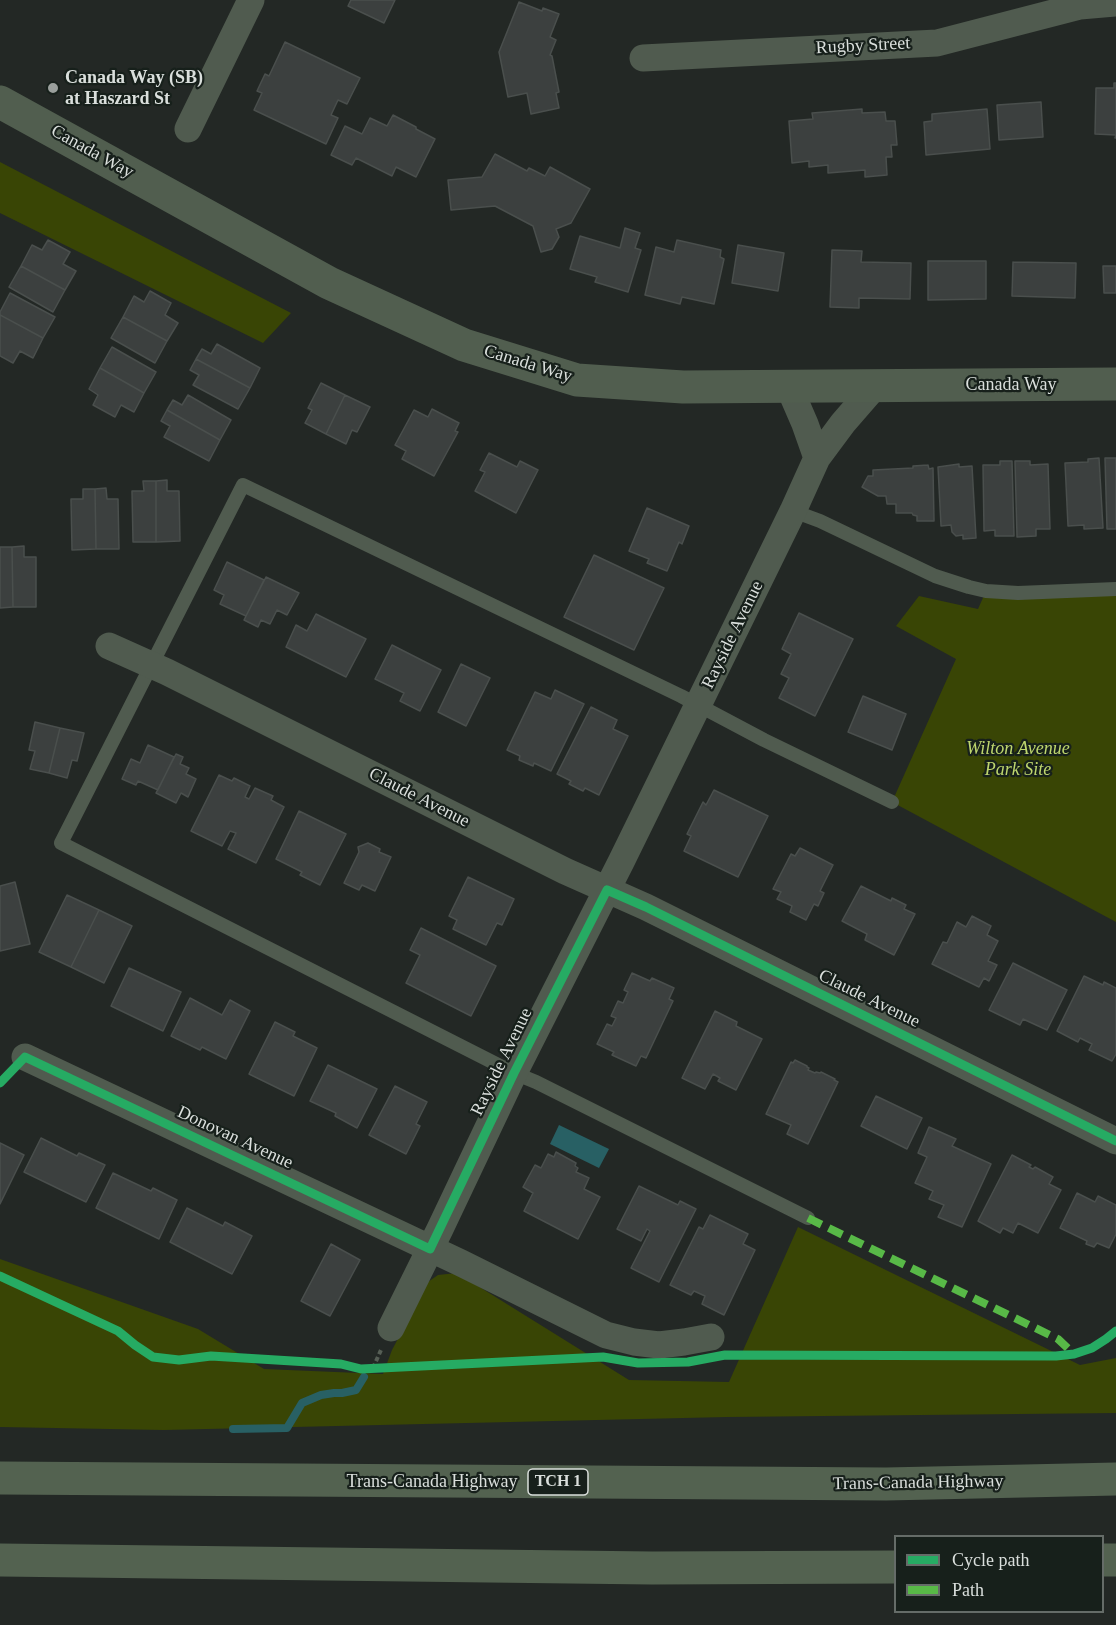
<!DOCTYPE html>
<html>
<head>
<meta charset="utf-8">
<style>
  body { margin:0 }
  #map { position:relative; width:1116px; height:1625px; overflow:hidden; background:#232825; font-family:"Times New Roman",serif }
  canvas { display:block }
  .legend { position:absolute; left:894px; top:1535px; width:210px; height:78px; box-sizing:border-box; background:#17201b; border:2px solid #656c68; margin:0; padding:8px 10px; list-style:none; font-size:18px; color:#dadfdc }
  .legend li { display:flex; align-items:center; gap:12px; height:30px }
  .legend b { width:30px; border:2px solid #656c68 }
</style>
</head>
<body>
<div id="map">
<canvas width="1116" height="1625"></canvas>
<ul class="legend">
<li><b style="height:8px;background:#26ab63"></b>Cycle path</li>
<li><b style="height:8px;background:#58b947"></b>Path</li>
</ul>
</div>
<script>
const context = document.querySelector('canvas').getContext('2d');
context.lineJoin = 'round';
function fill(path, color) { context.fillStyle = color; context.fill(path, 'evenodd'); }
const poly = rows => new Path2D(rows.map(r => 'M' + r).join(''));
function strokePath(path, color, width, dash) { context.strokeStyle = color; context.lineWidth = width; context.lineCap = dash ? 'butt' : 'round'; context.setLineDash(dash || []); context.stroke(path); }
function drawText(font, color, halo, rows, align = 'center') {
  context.font = font + ' "Times New Roman",serif'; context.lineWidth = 4.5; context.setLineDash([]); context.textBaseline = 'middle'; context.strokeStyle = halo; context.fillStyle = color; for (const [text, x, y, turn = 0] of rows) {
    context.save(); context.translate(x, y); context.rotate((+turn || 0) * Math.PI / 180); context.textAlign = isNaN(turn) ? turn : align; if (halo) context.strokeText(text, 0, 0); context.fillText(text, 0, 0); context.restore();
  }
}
fill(poly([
  [0,162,291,313,263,343,0,213],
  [1116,589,1116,922,892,802,956,659,896,626,919,596,978,609,986,591],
  [798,1227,1080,1365,1116,1358,1116,1413,727,1417,164,1430,0,1427,0,1259,198,1329,264,1369,383,1374,392,1350,428,1282,438,1275,457,1273,629,1380,729,1382]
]), '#394505');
fill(poly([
  [559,1125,609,1149,599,1168,550,1144]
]), '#286064');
strokePath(poly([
  [233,1429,287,1428,302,1403,321,1395,334,1393,342,1393,356,1390,364,1377]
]), '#286064', 8);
const building = poly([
  [351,0,395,0,384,23,348,6,351,0],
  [519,2,542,11,543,8,559,14,550,37,556,40,550,55,552,56,559,92,556,93,559,108,531,114,527,93,508,97,499,52,519,2],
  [285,42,360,78,347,104,338,100,331,115,338,118,326,144,254,110,262,93,257,91,265,74,269,76,285,42],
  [1114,83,1116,83,1116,138,1115,138,1116,135,1095,134,1096,88,1114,88,1114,83],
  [1041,102,1043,137,999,140,997,105,1041,102],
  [862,109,862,113,885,112,886,121,895,121,897,145,891,145,892,157,886,157,887,175,865,177,865,170,828,173,828,165,809,167,809,161,792,163,789,121,813,119,812,113,862,109],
  [987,109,990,149,926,155,924,122,932,121,932,114,987,109],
  [393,115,416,127,416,129,435,139,416,177,396,167,392,176,356,158,352,165,331,155,345,126,362,134,370,118,387,126,393,115],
  [495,154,527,171,529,168,545,176,550,167,590,189,571,223,556,229,559,237,552,249,541,252,533,226,495,206,451,210,448,180,482,177,495,154],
  [625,228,640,233,635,248,641,250,628,292,595,282,597,277,570,269,580,236,620,248,625,228],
  [48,240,70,252,63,264,76,271,65,290,21,266,32,245,42,250,48,240],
  [677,240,721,250,720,257,724,259,714,304,682,297,680,304,645,295,656,247,674,252,677,240],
  [738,245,784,253,778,291,732,283,738,245],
  [832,250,862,251,861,262,911,263,910,299,859,298,859,308,830,307,832,250],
  [928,261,986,261,986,299,928,300,928,261],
  [1013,262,1076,263,1075,298,1012,296,1013,262],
  [21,266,65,290,53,312,9,287,21,266],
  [1103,266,1116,266,1116,293,1104,293,1103,266],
  [150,291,171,303,165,315,178,323,167,341,123,317,134,296,144,302,150,291],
  [10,293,55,317,43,338,0,315,0,312,10,293],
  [0,315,43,338,33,358,20,351,13,363,0,356,0,315],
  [123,317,167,341,155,363,111,338,123,317],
  [217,344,260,368,250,388,196,359,202,349,211,354,217,344],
  [112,347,156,372,144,393,100,368,112,347],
  [196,359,250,388,238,409,193,385,199,375,190,370,196,359],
  [100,368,144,393,134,412,121,405,115,417,93,405,98,395,89,389,100,368],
  [321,383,345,395,326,434,305,423,312,410,308,408,321,383],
  [188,395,231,420,220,440,167,410,173,400,182,405,188,395],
  [345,395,370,407,357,432,352,430,346,444,326,434,345,395],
  [432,409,459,423,455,431,458,432,434,476,402,459,406,451,395,445,414,410,428,417,432,409],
  [167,410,220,440,209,461,164,437,170,426,161,421,167,410],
  [489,453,517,467,520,461,538,470,516,513,475,491,485,472,480,470,489,453],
  [1099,458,1103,528,1084,529,1084,525,1068,526,1065,463,1088,462,1088,459,1099,458],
  [1105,458,1116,458,1116,529,1107,529,1105,458],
  [1000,461,1012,461,1014,536,995,536,995,530,984,531,983,465,1000,465,1000,461],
  [1015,461,1030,461,1030,465,1048,464,1050,529,1036,529,1036,536,1017,537,1015,461],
  [959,464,959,467,972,466,976,538,963,539,963,535,956,536,952,532,951,525,941,526,938,467,959,464],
  [928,465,929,469,933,468,934,521,917,521,917,516,913,515,912,513,896,513,896,504,887,504,886,496,878,496,862,487,868,476,873,476,873,470,913,468,913,466,928,465],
  [167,480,167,491,179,491,180,541,156,542,156,481,167,480],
  [143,481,156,481,156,542,133,542,132,491,144,491,143,481],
  [106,488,107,499,118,499,119,549,96,549,95,489,106,488],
  [83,489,95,489,96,549,72,550,71,499,83,499,83,489],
  [647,508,689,526,682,544,679,542,667,571,647,563,649,559,629,551,647,508],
  [24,546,24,557,36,557,36,607,13,607,12,547,24,546],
  [0,547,12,547,13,607,0,608,0,547],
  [594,555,664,588,634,650,564,617,594,555],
  [227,562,264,580,246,616,220,604,224,595,214,590,227,562],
  [266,577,299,593,287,615,277,610,270,624,261,620,258,627,244,620,266,577],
  [799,613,853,639,815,716,779,698,789,678,781,674,791,654,782,649,799,613],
  [316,614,366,639,346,677,286,647,296,625,307,631,316,614],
  [392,645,441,670,420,711,400,701,404,693,375,679,392,645],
  [461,664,490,678,466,726,438,712,461,664],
  [555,690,584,704,551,771,534,763,533,766,519,760,520,756,507,750,535,692,551,699,555,690],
  [863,696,906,714,892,750,848,732,863,696],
  [591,707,617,720,613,729,628,736,599,795,585,788,583,791,569,784,571,781,557,774,591,707],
  [35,722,60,728,49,773,30,769,35,751,29,750,35,722],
  [60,728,84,733,77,761,72,760,67,778,49,773,60,728],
  [148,745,174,757,158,790,138,781,136,785,122,779,131,759,140,763,148,745],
  [176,754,183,757,180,764,189,768,186,774,196,779,188,797,181,793,176,803,156,793,176,754],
  [219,775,232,781,234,778,250,786,245,797,249,799,255,788,273,796,271,800,284,807,256,863,228,849,236,833,230,831,222,846,191,831,219,775],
  [714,790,768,816,738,877,684,851,691,836,687,834,703,802,706,805,714,790],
  [299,811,346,834,320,885,300,875,302,872,276,859,299,811],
  [368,843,380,849,379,852,391,857,375,891,362,885,359,890,344,883,359,852,358,847,368,843],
  [800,848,833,865,820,891,824,893,818,906,814,904,806,920,790,912,792,906,777,899,781,892,773,889,791,854,795,856,800,848],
  [468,877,514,899,502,925,497,923,486,945,453,929,457,920,449,916,468,877],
  [15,882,30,944,0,951,0,886,15,882],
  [861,886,891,901,892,898,906,905,904,909,915,914,894,955,865,940,867,934,842,921,861,886],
  [67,895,99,910,71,967,39,952,67,895],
  [99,910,132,926,104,983,71,967,99,910],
  [972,916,991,926,987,935,998,941,988,961,997,965,989,981,984,978,979,987,932,964,943,942,947,943,957,922,966,927,972,916],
  [421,928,496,966,471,1016,406,983,420,955,410,950,421,928],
  [1013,963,1067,990,1047,1030,1023,1019,1020,1025,989,1010,1013,963],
  [129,968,181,992,163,1031,111,1006,129,968],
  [632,973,650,981,652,978,674,988,669,999,673,1001,646,1058,641,1056,636,1066,612,1055,614,1052,597,1044,607,1024,612,1026,616,1018,611,1016,618,1001,623,1003,628,992,624,990,632,973],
  [1084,976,1103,985,1104,982,1116,988,1116,1054,1112,1061,1089,1050,1092,1044,1080,1038,1078,1042,1057,1031,1084,976],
  [190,998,222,1015,230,1000,250,1011,226,1059,202,1047,200,1050,171,1036,190,998],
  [715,1011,737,1022,736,1026,762,1039,736,1090,718,1081,720,1078,713,1074,705,1089,682,1078,715,1011],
  [275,1022,295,1032,293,1036,317,1048,294,1096,249,1074,275,1022],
  [795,1060,807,1066,807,1067,809,1068,808,1070,815,1073,816,1072,820,1073,821,1072,835,1079,834,1080,838,1082,808,1144,787,1134,791,1125,766,1114,791,1062,793,1063,795,1060],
  [328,1065,377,1089,357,1128,335,1116,336,1113,310,1101,328,1065],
  [395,1086,427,1102,416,1124,420,1126,406,1154,369,1135,395,1086],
  [876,1096,922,1118,907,1149,861,1126,876,1096],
  [929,1127,956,1139,952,1146,991,1164,962,1227,938,1217,944,1205,929,1199,933,1191,915,1183,927,1157,918,1153,929,1127],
  [41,1138,77,1156,79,1153,105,1165,86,1202,24,1172,41,1138],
  [0,1143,24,1155,0,1204,0,1143],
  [556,1152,576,1163,575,1166,578,1168,576,1172,589,1178,584,1189,600,1197,578,1239,524,1211,533,1193,523,1187,535,1165,541,1168,548,1154,554,1157,556,1152],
  [1012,1155,1031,1165,1029,1167,1033,1169,1035,1167,1053,1177,1049,1184,1061,1190,1038,1233,1018,1223,1013,1233,1003,1228,1000,1233,978,1221,1012,1155],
  [113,1173,151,1191,153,1188,177,1200,159,1239,96,1208,113,1173],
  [639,1186,678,1205,680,1201,696,1209,659,1282,631,1268,650,1231,647,1229,641,1241,617,1229,639,1186],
  [1077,1193,1095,1202,1098,1196,1116,1205,1116,1234,1109,1248,1097,1243,1094,1247,1086,1244,1087,1241,1060,1228,1077,1193],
  [187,1208,223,1226,225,1222,252,1236,232,1274,170,1242,187,1208],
  [710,1215,748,1234,743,1244,755,1250,724,1315,702,1304,705,1296,694,1291,691,1295,670,1285,699,1227,703,1229,710,1215],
  [331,1244,360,1260,330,1316,301,1301,331,1244]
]);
fill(building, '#3c403f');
strokePath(building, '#4a4f4d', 1.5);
strokePath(poly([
  [373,1368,381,1350]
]), '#565e55', 4, [4.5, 3]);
strokePath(poly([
  [793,511,820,521,935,576,969,587,986,591,1018,593,1116,589],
  [808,1218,536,1082,514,1073,61,843,243,485,681,696,764,740,892,802]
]), '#505b4f', 14);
strokePath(poly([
  [643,58,937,43,1080,6,1116,3],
  [188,129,251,0],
  [789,387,805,424,817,458],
  [109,646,167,672,565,871,646,907,1116,1141],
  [25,1057,461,1263,606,1335,634,1342,659,1345,684,1342,711,1337],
  [391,1328,440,1229,514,1073,621,862,698,705,793,511,817,458,843,423,876,385]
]), '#505b4f', 27);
strokePath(poly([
  [0,102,329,283,464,345,577,380,683,387,1116,384]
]), '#515e4f', 33);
strokePath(poly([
  [0,1478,886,1484,1116,1479],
  [0,1560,652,1568,896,1567],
  [1102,1560,1116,1560]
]), '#536250', 33);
strokePath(poly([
  [808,1218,1058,1339,1074,1354]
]), '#58b947', 8, [15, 8]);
strokePath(poly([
  [0,1083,25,1057,430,1249,514,1073,607,890,646,907,1116,1141],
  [0,1276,118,1331,135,1345,153,1357,179,1360,211,1356,341,1364,361,1369,603,1357,638,1363,688,1362,725,1355,1056,1356,1074,1354,1092,1348,1106,1339,1116,1331]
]), '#26ab63', 9);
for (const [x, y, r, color] of [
  [53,88,6,"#9a9f9c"]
]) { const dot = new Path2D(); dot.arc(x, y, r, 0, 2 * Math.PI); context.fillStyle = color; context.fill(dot); strokePath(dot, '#17201b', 2); }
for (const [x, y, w] of [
  [558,1482,60]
]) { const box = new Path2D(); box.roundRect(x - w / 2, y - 13, w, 26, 4.5); context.fillStyle = '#17201b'; context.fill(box); strokePath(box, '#dadfdc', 1.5); }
drawText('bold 16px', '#dadfdc', null, [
  ["TCH 1",558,1482]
]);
drawText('18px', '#dadfdc', '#17201b', [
  ["Rugby Street",863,46,-3],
  ["Canada Way",92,152,29],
  ["Canada Way",528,364,17],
  ["Canada Way",1011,385],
  ["Rayside Avenue",733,635,-64],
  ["Claude Avenue",419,798,27],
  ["Claude Avenue",869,999,26],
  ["Rayside Avenue",502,1062,-64],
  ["Donovan Avenue",235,1138,25],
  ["Trans-Canada Highway",432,1482],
  ["Trans-Canada Highway",918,1483,-1]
]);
drawText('bold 18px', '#dadfdc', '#17201b', [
  ["Canada Way (SB)",65,78],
  ["at Haszard St",65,99]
], 'left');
drawText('italic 18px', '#bed66e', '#17201b', [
  ["Wilton Avenue",1018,749],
  ["Park Site",1018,770]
]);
</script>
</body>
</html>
